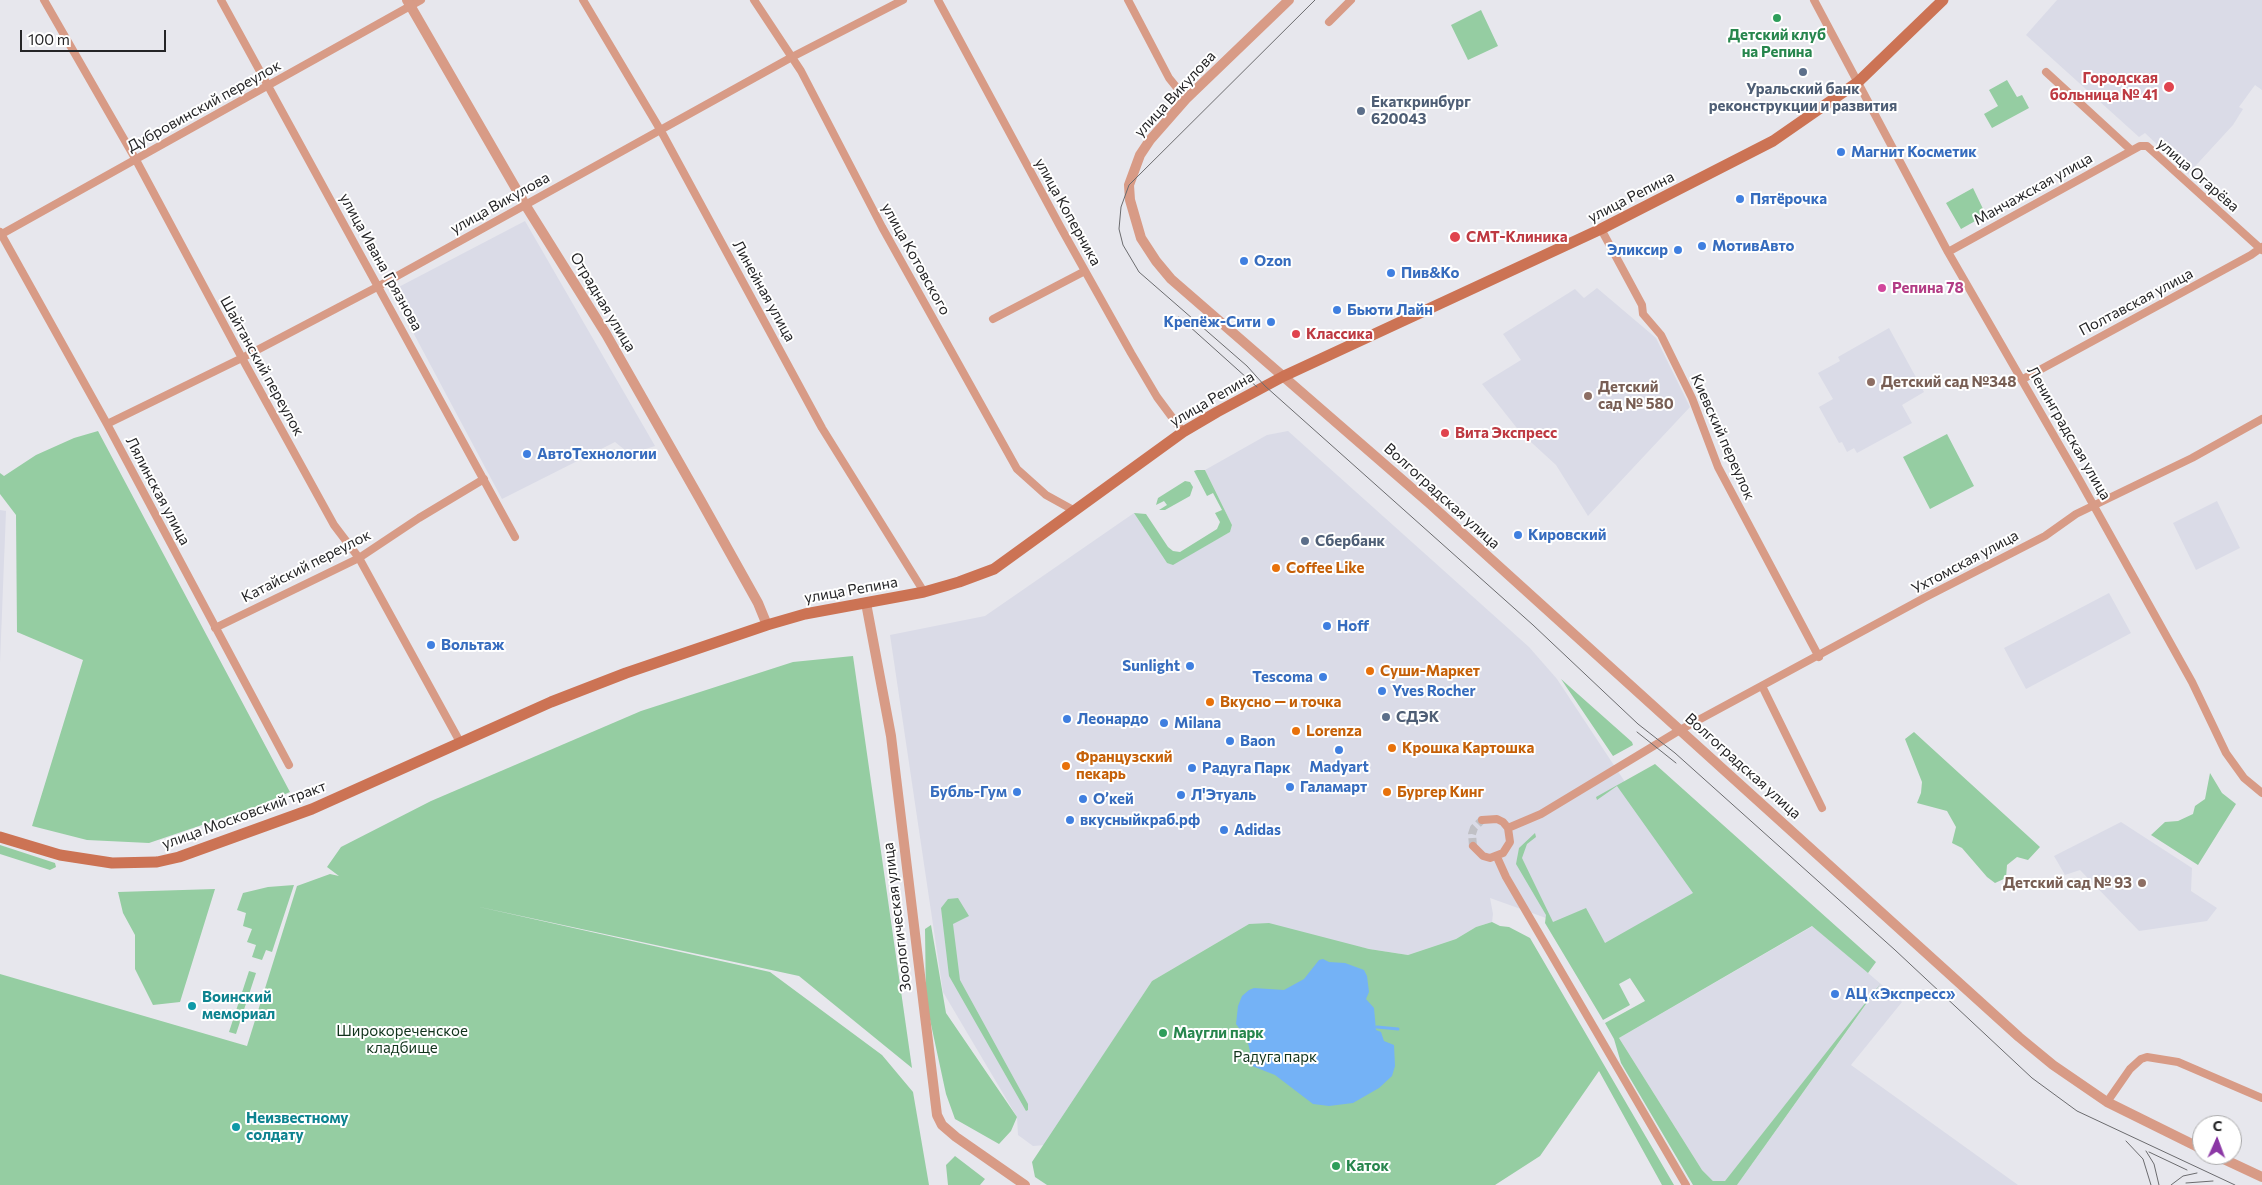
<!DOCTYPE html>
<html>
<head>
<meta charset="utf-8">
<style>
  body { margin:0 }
  #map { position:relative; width:2262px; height:1185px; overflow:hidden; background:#e7e7ed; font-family:Commissioner,sans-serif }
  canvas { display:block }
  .north { position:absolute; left:2192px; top:1115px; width:50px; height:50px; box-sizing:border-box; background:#fff; border:1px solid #a8a8a9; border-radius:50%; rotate:2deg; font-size:14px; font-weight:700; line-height:20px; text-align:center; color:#252527 }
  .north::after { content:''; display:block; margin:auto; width:18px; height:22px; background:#8b37a5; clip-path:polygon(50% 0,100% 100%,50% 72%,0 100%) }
  .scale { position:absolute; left:20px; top:30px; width:146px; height:22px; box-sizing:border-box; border:2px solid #252527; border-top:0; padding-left:6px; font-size:15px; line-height:18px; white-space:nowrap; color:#252527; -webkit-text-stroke:4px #fff; paint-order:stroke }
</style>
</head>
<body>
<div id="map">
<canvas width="2262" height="1185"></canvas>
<div class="north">С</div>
<div class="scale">100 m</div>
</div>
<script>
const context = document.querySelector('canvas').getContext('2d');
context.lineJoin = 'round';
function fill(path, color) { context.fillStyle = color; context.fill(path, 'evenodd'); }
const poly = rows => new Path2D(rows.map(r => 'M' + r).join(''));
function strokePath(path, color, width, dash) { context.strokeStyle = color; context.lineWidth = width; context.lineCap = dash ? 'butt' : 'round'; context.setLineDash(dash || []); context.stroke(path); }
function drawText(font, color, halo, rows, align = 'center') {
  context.font = font + ' Commissioner,sans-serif'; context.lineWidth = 4; context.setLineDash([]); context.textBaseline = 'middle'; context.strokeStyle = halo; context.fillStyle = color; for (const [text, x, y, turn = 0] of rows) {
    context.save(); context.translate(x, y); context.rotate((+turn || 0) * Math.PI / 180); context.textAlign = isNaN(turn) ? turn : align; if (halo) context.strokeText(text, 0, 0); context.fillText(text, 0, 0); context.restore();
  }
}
fill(poly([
  [2057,0,2262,0,2262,90,2255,85,2239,107,2243,109,2233,125,2188,174,2145,133,2139,137,2026,35],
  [525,221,655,446,630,454,615,442,502,499,391,291],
  [1597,288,1656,338,1690,407,1588,516,1556,465,1520,432,1482,384,1521,360,1503,334,1575,289,1584,298],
  [1889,328,1924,392,1902,405,1912,423,1857,453,1854,448,1847,452,1842,442,1839,443,1819,407,1833,399,1818,373,1840,361,1838,357],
  [1288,431,1529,647,1557,679,1699,894,1575,967,1546,918,1490,898,1493,914,1492,922,1476,927,1456,939,1408,955,1369,949,1249,924,1152,981,1045,1145,1033,1146,1018,1135,1017,1117,943,992,890,635,985,616,1134,513,1167,563,1173,564,1230,532,1232,525,1205,470,1267,435],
  [2217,501,2240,548,2196,570,2173,523],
  [0,510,6,511,0,663],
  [2109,593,2131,633,2026,689,2004,648],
  [2121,822,2192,868,2191,891,2217,908,2207,921,2139,931,2080,870,2065,875,2054,856],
  [1813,926,1902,1002,1851,1065,2018,1185,1737,1185,1872,996,1725,1181,1713,1181,1702,1170,1619,1038]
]), '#dadbe7');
fill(poly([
  [1481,10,1498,46,1468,60,1451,25],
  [2007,80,2017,97,2022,95,2029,108,1992,128,1984,114,1998,106,1989,90],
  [1973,188,1986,215,1961,229,1946,203],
  [98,431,290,792,255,807,149,843,87,840,32,826,83,660,17,632,16,515,0,494,0,473,4,476,36,455,74,438],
  [1947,434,1974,486,1930,509,1903,457],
  [1197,470,1205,470,1232,525,1230,532,1173,565,1167,563,1134,513,1146,514,1168,547,1173,551,1180,552,1217,529,1220,522,1215,513,1222,510,1213,493,1207,496,1194,471],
  [1185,481,1190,482,1193,487,1190,496,1165,510,1159,510,1167,505,1164,501,1156,505,1158,498],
  [853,656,912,1068,799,976,475,906,770,972,882,1055,913,1092,929,1185,0,1185,0,974,247,1046,297,886,330,874,339,876,327,867,341,847,431,801,641,711,793,662],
  [1561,679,1632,742,1633,745,1613,756],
  [1914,732,2040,847,2028,860,2017,857,2007,865,2006,878,1995,883,1987,877,1962,848,1952,843,1956,827,1947,811,1917,803,1921,793,1922,782,1905,739],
  [1655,764,1876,962,1868,973,1812,926,1619,1038,1702,1170,1713,1181,1725,1181,1881,983,1737,1185,1693,1185,1621,1063,1614,1039,1605,1023,1645,1001,1630,978,1619,984,1630,1005,1603,1020,1545,923,1546,915,1516,864,1519,848,1535,833,1536,837,1527,844,1522,858,1553,922,1586,908,1605,943,1693,893,1617,786,1597,800,1596,797],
  [2210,773,2222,793,2236,804,2198,865,2151,835,2165,822,2178,821,2193,814,2195,806,2205,799],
  [0,845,55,863,56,867,50,870,0,854],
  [294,885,272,952,266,950,262,960,252,957,256,945,247,942,252,929,243,926,246,913,237,910,243,893,268,887],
  [215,889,180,1002,153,1005,135,969,135,935,123,913,118,892],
  [958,898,969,916,953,924,960,980,1028,1104,1028,1110,1026,1111,949,976,941,908,948,899],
  [1492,922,1500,926,1509,927,1530,938,1674,1185,1662,1185,1599,1071,1540,1156,1495,1185,1047,1185,1035,1177,1032,1162,1152,981,1249,924,1269,923,1369,949,1408,955,1456,939,1476,927],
  [931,925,946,1013,1017,1117,1011,1131,999,1144,955,1119,946,1094,926,1001,925,929],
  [249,971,256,973,236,1034,229,1032],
  [955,1156,985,1179,980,1185,948,1185,946,1165]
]), '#95cda2');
fill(poly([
  [1323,959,1329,962,1345,963,1364,970,1367,976,1369,992,1366,999,1374,1008,1376,1030,1381,1032,1384,1041,1394,1045,1395,1066,1392,1076,1379,1088,1353,1103,1329,1106,1313,1104,1275,1075,1252,1066,1248,1062,1250,1051,1247,1039,1236,1024,1238,1006,1242,996,1249,990,1254,988,1284,990,1304,979,1319,960]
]), '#74b2f6');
strokePath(poly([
  [1377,1027,1398,1029]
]), '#74b2f6', 3);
strokePath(poly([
  [1473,846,1472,834,1474,828,1482,820]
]), '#c0c0c5', 8, [8, 4]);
strokePath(poly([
  [44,0,136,160,242,358,334,525,359,558,460,742],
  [221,0,515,537],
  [583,0,661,131,822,428,924,592],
  [754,0,801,71,882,227,1017,469,1046,495,1075,511],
  [938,0,1061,228,1131,353,1157,397,1183,432],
  [1128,0,1169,78,1186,99],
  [1814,0,1948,252,2080,481,2192,682,2226,753,2244,778,2262,793],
  [1329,22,1351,0],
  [2046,72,2131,150],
  [1601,229,1642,305,1643,314,1661,335,1692,398,1718,467,1819,657],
  [0,232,107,424,289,765],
  [0,235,421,0],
  [1948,252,2140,146,2147,146,2262,250],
  [993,319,1085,271],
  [2023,379,2251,255,2262,247],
  [107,424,242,358,379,286,792,57,903,0],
  [215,628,359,558,419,518,484,479],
  [1762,686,1822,808],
  [1508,828,1541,814,1680,730,1924,598,2045,536,2076,514,2192,458,2262,419],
  [1473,846,1483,856,1490,858,1503,853,1510,842,1508,828,1503,822,1497,819,1482,820],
  [1497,857,1506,877,1686,1185],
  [2107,1102,2130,1069,2141,1059,2147,1057,2178,1062,2262,1098]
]), '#d89b86', 8);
strokePath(poly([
  [407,0,526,206,606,334,701,501,758,603,767,625],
  [1289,0,1186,99,1150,140,1140,155,1129,185,1130,200,1141,238,1156,261,1171,279,1429,503,2019,1037,2053,1065,2107,1102,2202,1149],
  [866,603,891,736,937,1115,942,1125,956,1137,1025,1185],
  [2215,1155,2262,1177]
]), '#d89b86', 10);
strokePath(poly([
  [0,837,60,855,112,863,157,862,179,857,312,809,551,702,626,673,767,625,805,614,924,592,959,582,994,569,1183,432,1217,412,1284,376,1601,229,1773,141,1858,82,1943,0]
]), '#cc7354', 11);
strokePath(poly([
  [1315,0,1129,185,1121,207,1119,229,1123,245,1139,272,1247,366,1265,386,1533,625,1638,724,1675,753,1895,950,2032,1078,2077,1111,2235,1185],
  [1179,317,1257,387],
  [1637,732,1676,763],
  [2126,1141,2143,1159,2151,1185],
  [2146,1151,2154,1164,2159,1185],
  [2149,1152,2187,1170],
  [2186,1183,2213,1181],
  [2171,1185,2183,1176,2197,1173]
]), '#6b6b6e', 1);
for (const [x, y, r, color] of [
  [1777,18,5,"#2e9e5b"],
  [1803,72,5,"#5c6f8a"],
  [2169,87,6,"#e0444e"],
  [1361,111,5,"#5c6f8a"],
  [1841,152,5,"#3f7fe0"],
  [1740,199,5,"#3f7fe0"],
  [1455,237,6,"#e0444e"],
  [1702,246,5,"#3f7fe0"],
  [1678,250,5,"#3f7fe0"],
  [1244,261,5,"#3f7fe0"],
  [1391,273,5,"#3f7fe0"],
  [1882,288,5,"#d1479c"],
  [1337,310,5,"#3f7fe0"],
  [1271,322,5,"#3f7fe0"],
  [1296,334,5,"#e0444e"],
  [1871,382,5,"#8d6e63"],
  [1588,396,5,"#8d6e63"],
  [1445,433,5,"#e0444e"],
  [527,454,5,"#3f7fe0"],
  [1518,535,5,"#3f7fe0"],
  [1305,541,5,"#5c6f8a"],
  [1276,568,5,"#e8710a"],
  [1327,626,5,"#3f7fe0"],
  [431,645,5,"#3f7fe0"],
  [1190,666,5,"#3f7fe0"],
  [1370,671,5,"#e8710a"],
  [1323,677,5,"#3f7fe0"],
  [1382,691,5,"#3f7fe0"],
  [1210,702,5,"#e8710a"],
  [1386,717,5,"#5c6f8a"],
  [1067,719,5,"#3f7fe0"],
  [1164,723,5,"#3f7fe0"],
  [1296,731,5,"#e8710a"],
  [1230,741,5,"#3f7fe0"],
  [1392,748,5,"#e8710a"],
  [1339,750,5,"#3f7fe0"],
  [1066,766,5,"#e8710a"],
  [1192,768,5,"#3f7fe0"],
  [1290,787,5,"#3f7fe0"],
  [1017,792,5,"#3f7fe0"],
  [1387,792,5,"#e8710a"],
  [1181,795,5,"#3f7fe0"],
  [1083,799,5,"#3f7fe0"],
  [1070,820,5,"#3f7fe0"],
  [1224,830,5,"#3f7fe0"],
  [2142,883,5,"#8d6e63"],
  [1835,994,5,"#3f7fe0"],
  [192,1006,5,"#0f9aa8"],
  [1163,1033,5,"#2e9e5b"],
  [236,1127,5,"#0f9aa8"],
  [1336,1166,5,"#2e9e5b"]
]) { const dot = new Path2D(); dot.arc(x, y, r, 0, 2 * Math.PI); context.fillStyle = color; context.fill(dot); strokePath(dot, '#fff', 2); }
drawText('bold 15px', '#27864d', '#fff', [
  ["Детский клуб",1777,35,"center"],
  ["на Репина",1777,52,"center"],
  ["Маугли парк",1173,1033],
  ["Каток",1346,1166]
], 'left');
drawText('bold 15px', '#be3a42', '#fff', [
  ["Городская",2158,78,"right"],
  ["больница № 41",2158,95,"right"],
  ["СМТ-Клиника",1466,237],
  ["Классика",1306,334],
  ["Вита Экспресс",1455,433]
], 'left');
drawText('bold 15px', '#4e5e75', '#fff', [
  ["Уральский банк",1803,89,"center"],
  ["реконструкции и развития",1803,106,"center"],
  ["Екаткринбург",1371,102],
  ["620043",1371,119],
  ["Сбербанк",1315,541],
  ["СДЭК",1396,717]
], 'left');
drawText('15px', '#252527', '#fff', [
  ["улица Викулова",1175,94,-47],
  ["Дубровинский переулок",204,106,-29],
  ["улица Огарёва",2198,175,41],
  ["Манчажская улица",2033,189,-29],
  ["улица Репина",1631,197,-27],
  ["улица Викулова",500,203,-29],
  ["улица Коперника",1068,212,61],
  ["улица Котовского",916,259,61],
  ["улица Ивана Грязнова",381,262,61],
  ["Линейная улица",764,291,61],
  ["Отрадная улица",603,302,59],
  ["Полтавская улица",2136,302,-28],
  ["Шайтанский переулок",262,366,61],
  ["улица Репина",1212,399,-30],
  ["Ленинградская улица",2069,433,60],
  ["Киевский переулок",1723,437,66],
  ["Лялинская улица",158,491,62],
  ["Волгоградская улица",1442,496,42],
  ["Ухтомская улица",1965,562,-28],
  ["Катайский переулок",306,566,-27],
  ["улица Репина",851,590,-10],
  ["Волгоградская улица",1743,766,42],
  ["улица Московский тракт",244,815,-20],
  ["Зоологическая улица",897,917,-97]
]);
drawText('bold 15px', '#366cbe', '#fff', [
  ["Магнит Косметик",1851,152],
  ["Пятёрочка",1750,199],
  ["МотивАвто",1712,246],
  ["Эликсир",1668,250,"right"],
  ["Ozon",1254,261],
  ["Пив&Ко",1401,273],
  ["Бьюти Лайн",1347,310],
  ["Крепёж-Сити",1261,322,"right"],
  ["АвтоТехнологии",537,454],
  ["Кировский",1528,535],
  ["Hoff",1337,626],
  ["Вольтаж",441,645],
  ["Sunlight",1180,666,"right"],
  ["Tescoma",1313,677,"right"],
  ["Yves Rocher",1392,691],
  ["Леонардо",1077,719],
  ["Milana",1174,723],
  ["Baon",1240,741],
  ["Madyart",1339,767,"center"],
  ["Радуга Парк",1202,768],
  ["Галамарт",1300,787],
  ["Бубль-Гум",1007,792,"right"],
  ["Л'Этуаль",1191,795],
  ["О’кей",1093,799],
  ["вкусныйкраб.рф",1080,820],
  ["Adidas",1234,830],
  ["АЦ «Экспресс»",1845,994]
], 'left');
drawText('bold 15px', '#b23c85', '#fff', [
  ["Репина 78",1892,288]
], 'left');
drawText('bold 15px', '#785e54', '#fff', [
  ["Детский сад №348",1881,382],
  ["Детский",1598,387],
  ["сад № 580",1598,404],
  ["Детский сад № 93",2132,883,"right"]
], 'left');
drawText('bold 15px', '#c56008', '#fff', [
  ["Coffee Like",1286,568],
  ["Суши-Маркет",1380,671],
  ["Вкусно — и точка",1220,702],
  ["Lorenza",1306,731],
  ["Крошка Картошка",1402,748],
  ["Французский",1076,757],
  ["пекарь",1076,774],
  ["Бургер Кинг",1397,792]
], 'left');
drawText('bold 15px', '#0d838f', '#fff', [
  ["Воинский",202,997],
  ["мемориал",202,1014],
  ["Неизвестному",246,1118],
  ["солдату",246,1135]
], 'left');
drawText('15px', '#10331b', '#fff', [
  ["Широкореченское",402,1031],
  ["кладбище",402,1048],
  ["Радуга парк",1275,1057]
]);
</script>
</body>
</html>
